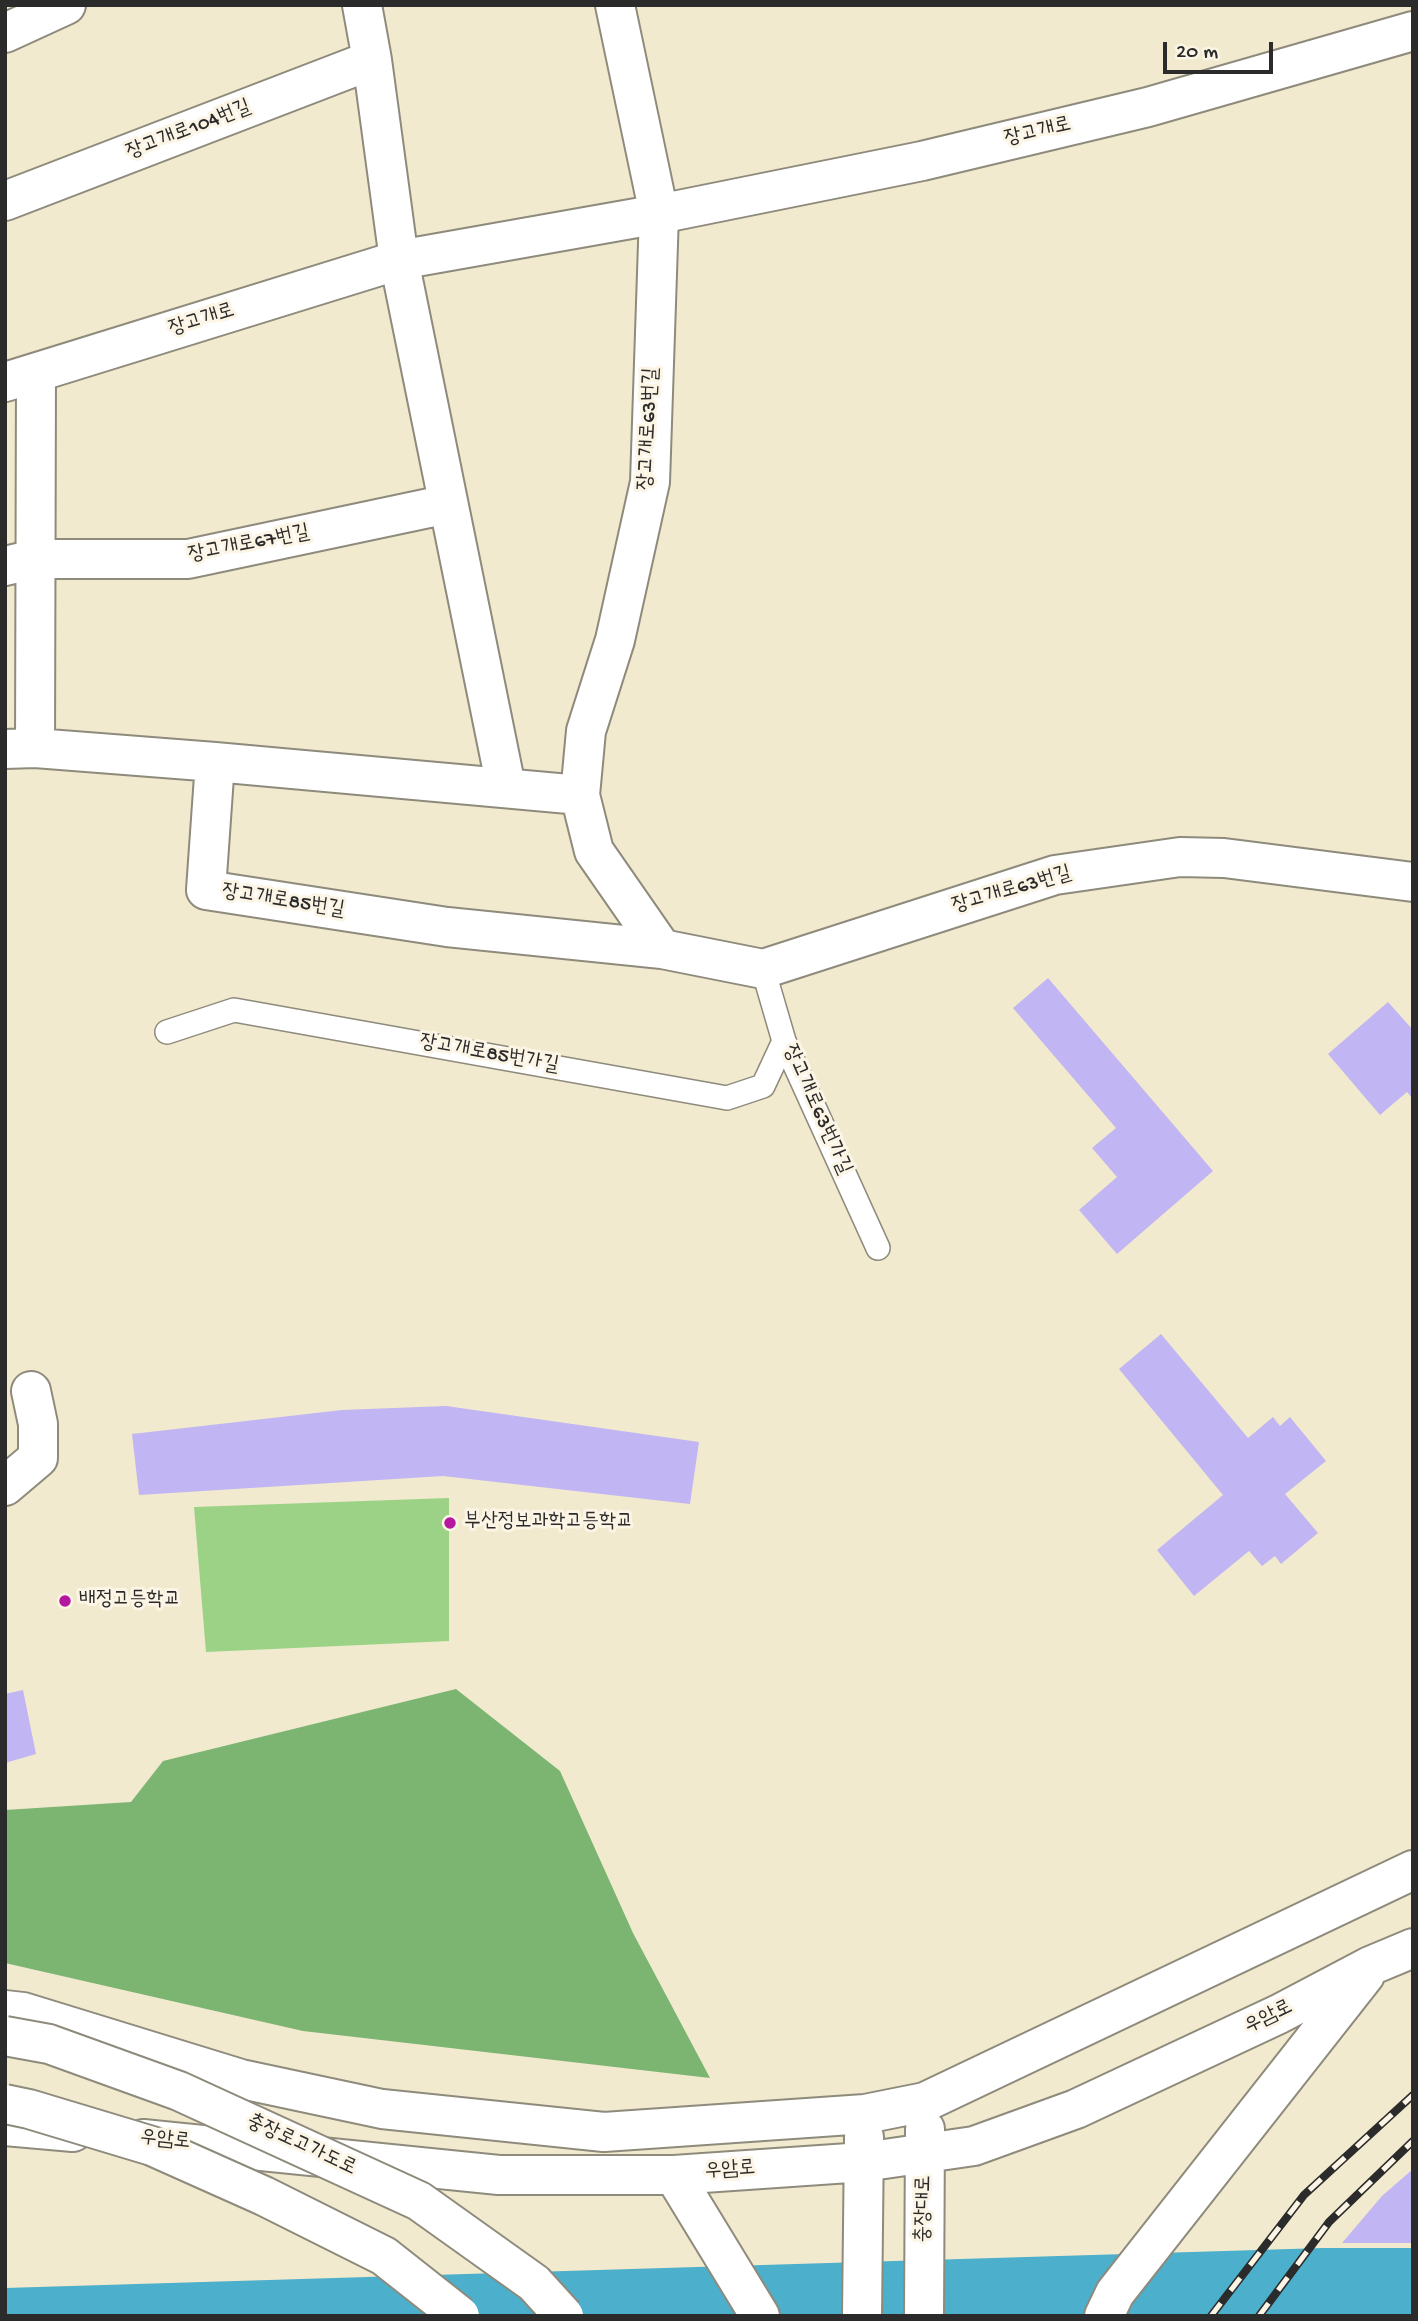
<!DOCTYPE html>
<html>
<head>
<meta charset="utf-8">
<style>
  body { margin:0 }
  #map { position:relative; width:1418px; height:2321px; overflow:hidden; background:#f1eace; font-family:"Gochi Hand",sans-serif }
  canvas { display:block }
  .frame { position:absolute; inset:0; border:7px solid #2b2b2b; pointer-events:none }
  .scale { position:absolute; left:1163px; top:42px; width:110px; height:32px; box-sizing:border-box; border:4px solid #2b2b2b; border-top:0; padding-left:9px; font-size:21px; line-height:24px; white-space:nowrap; color:#2b2b2b; -webkit-text-stroke:5px #fcf5e5; paint-order:stroke }
</style>
</head>
<body>
<div id="map">
<canvas width="1418" height="2321"></canvas>
<div class="frame"></div>
<div class="scale">20 m</div>
</div>
<script>
const context = document.querySelector('canvas').getContext('2d');
context.lineJoin = 'round';
function fill(path, color) { context.fillStyle = color; context.fill(path, 'evenodd'); }
const poly = rows => new Path2D(rows.map(r => 'M' + r).join(''));
function strokePath(path, color, width, dash) { context.strokeStyle = color; context.lineWidth = width; context.lineCap = dash ? 'butt' : 'round'; context.setLineDash(dash || []); context.stroke(path); }
function drawText(font, color, halo, rows, align = 'center') {
  context.font = font + ' "Gochi Hand","Poor Story",sans-serif'; context.lineWidth = 6; context.setLineDash([]); context.textBaseline = 'middle'; context.strokeStyle = halo; context.fillStyle = color; for (const [text, x, y, turn = 0] of rows) {
    context.save(); context.translate(x, y); context.rotate((+turn || 0) * Math.PI / 180); context.textAlign = isNaN(turn) ? turn : align; if (halo) context.strokeText(text, 0, 0); context.fillText(text, 0, 0); context.restore();
  }
}
fill(poly([
  [449,1498,449,1641,206,1652,194,1507]
]), '#9bd285');
fill(poly([
  [456,1689,560,1771,633,1933,710,2078,303,2031,5,1963,5,1810,131,1802,163,1761]
]), '#7cb472');
fill(poly([
  [1323,2248,1413,2248,1413,2316,5,2316,5,2288]
]), '#4cafcb');
fill(poly([
  [1048,978,1213,1171,1117,1254,1079,1210,1117,1177,1092,1148,1116,1128,1013,1008],
  [1388,1002,1413,1030,1413,1099,1407,1092,1380,1115,1328,1054],
  [1161,1334,1248,1438,1273,1417,1280,1426,1290,1417,1326,1461,1285,1494,1318,1533,1281,1564,1275,1556,1262,1566,1249,1551,1194,1596,1157,1550,1223,1495,1119,1369],
  [446,1406,699,1442,690,1504,443,1476,139,1495,132,1434,342,1410],
  [23,1690,36,1754,5,1763,5,1694],
  [1413,2169,1413,2243,1342,2243,1382,2196]
]), '#c1b5f3');
const service = poly([
  [763,969,784,1041,878,1248],
  [167,1032,234,1010,727,1098,763,1086,784,1041]
]);
const minor = poly([
  [362,5,372,60,399,260,506,787],
  [615,5,659,214,650,482,615,640,586,731,580,795,594,851,662,949,763,969,1055,875,1180,857,1224,858,1413,882],
  [5,33,66,5],
  [5,201,372,60],
  [5,566,35,559,188,559,448,504],
  [35,748,36,373],
  [5,749,35,748,215,762,580,795],
  [215,762,206,890,447,927,662,949],
  [5,1486,38,1458,38,1424,31,1391]
]);
const tertiary = poly([
  [5,382,399,260,659,214,922,161,1148,107,1413,31]
]);
const secondary = poly([
  [5,2010,23,2012,241,2079,382,2109,604,2132,865,2114,925,2102,1413,1870],
  [5,2126,73,2132],
  [143,2139,499,2175,674,2175,864,2162,974,2146,1076,2109,1279,2014,1370,1966,1413,1948],
  [674,2175,760,2316],
  [862,2316,864,2137],
  [924,2316,925,2129],
  [1104,2316,1115,2293,1365,1975]
]);
strokePath(service, '#8e8a7c', 26);
strokePath(minor, '#8e8a7c', 42);
strokePath(tertiary, '#8e8a7c', 42);
strokePath(secondary, '#8e8a7c', 42);
strokePath(service, '#fff', 23);
strokePath(minor, '#fff', 38);
strokePath(tertiary, '#fff', 38);
strokePath(secondary, '#fff', 38);
const rail = poly([
  [1211,2316,1304,2195,1413,2095],
  [1259,2316,1329,2222,1413,2141]
]);
strokePath(rail, '#2b2b2b', 8);
strokePath(rail, '#fcf5e5', 5, [16]);
const trunkBridge = poly([
  [5,2036,49,2044,179,2091,419,2201,534,2283,564,2316],
  [5,2104,29,2109,152,2146,264,2196,384,2256,460,2316]
]);
strokePath(trunkBridge, '#8e8a7c', 42, []);
strokePath(trunkBridge, '#fff', 38);
for (const [x, y, r, color] of [
  [450,1523,7,"#b5179e"],
  [65,1601,7,"#b5179e"]
]) { const dot = new Path2D(); dot.arc(x, y, r, 0, 2 * Math.PI); context.fillStyle = color; context.fill(dot); strokePath(dot, '#fcf5e5', 2.5); }
drawText('21px', '#2b2b2b', '#fcf5e5', [
  ["장고개로104번길",189,131,-21],
  ["장고개로",1038,133,-13],
  ["장고개로",202,321,-17],
  ["장고개로63번길",650,429,-87],
  ["장고개로67번길",249,545,-11],
  ["장고개로63번길",1012,891,-16],
  ["장고개로85번길",283,902,9],
  ["장고개로85번가길",489,1055,10],
  ["장고개로63번가길",816,1110,66],
  ["우암로",1269,2018,-26],
  ["우암로",165,2141,6],
  ["충장로고가도로",301,2146,25],
  ["우암로",730,2171,-4],
  ["충장대로",925,2209,-89]
]);
drawText('21px', '#2b2b2b', '#fcf5e5', [
  ["부산정보과학고등학교",464,1523],
  ["배정고등학교",79,1601]
], 'left');
</script>
</body>
</html>
